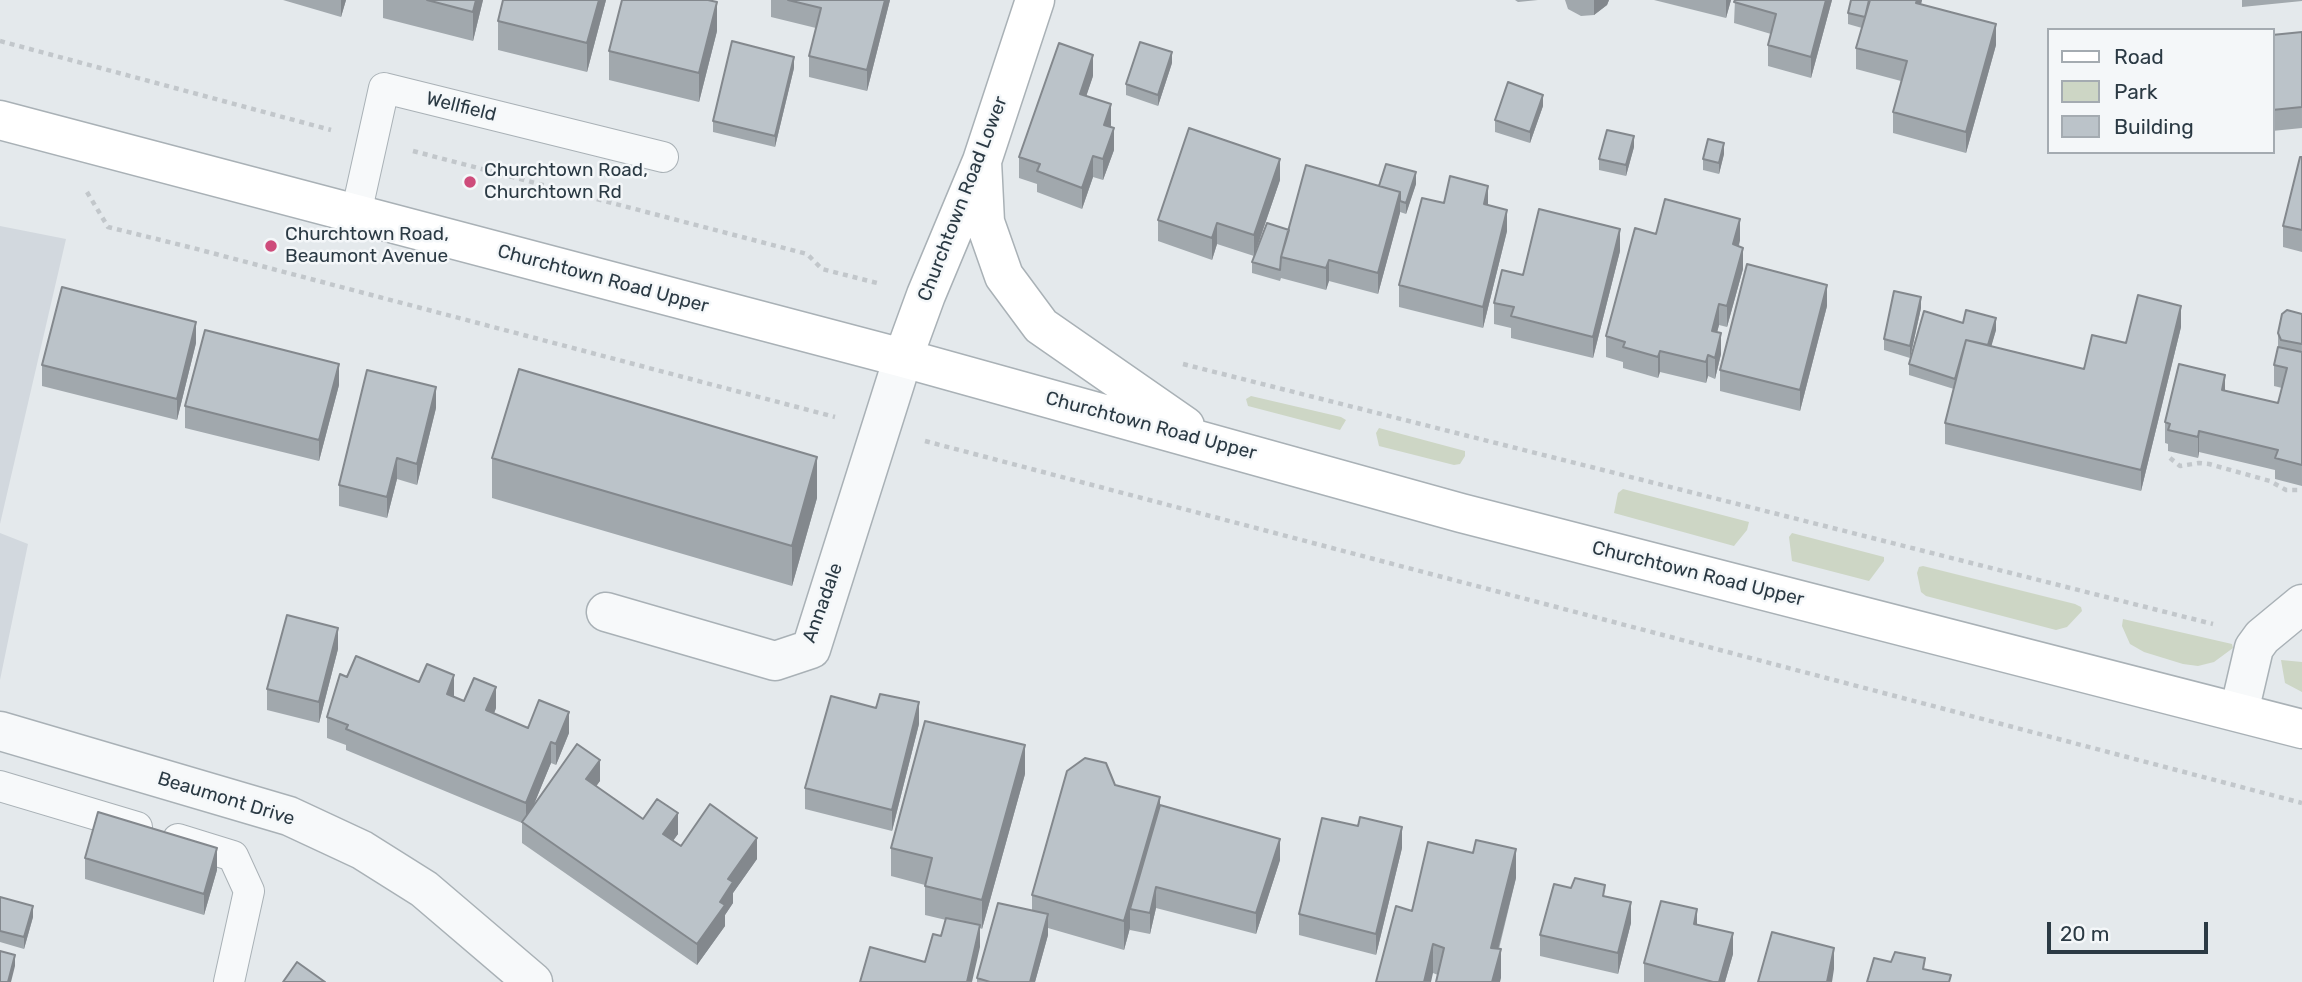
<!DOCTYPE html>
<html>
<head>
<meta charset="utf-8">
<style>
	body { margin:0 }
	#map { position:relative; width:2302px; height:982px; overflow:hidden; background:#e4e9ec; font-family:Rubik,sans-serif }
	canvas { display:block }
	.legend { position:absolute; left:2047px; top:28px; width:228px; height:126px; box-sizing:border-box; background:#f4f7f9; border:2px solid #a4abb1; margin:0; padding:9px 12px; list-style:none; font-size:21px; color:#2b3a44 }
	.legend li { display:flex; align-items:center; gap:14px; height:35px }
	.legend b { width:35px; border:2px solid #a4abb1 }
	.scale { position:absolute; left:2047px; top:922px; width:161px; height:32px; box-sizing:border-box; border:4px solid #2b3a44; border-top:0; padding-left:9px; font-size:21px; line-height:24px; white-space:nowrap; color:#2b3a44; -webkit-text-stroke:5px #f4f7f9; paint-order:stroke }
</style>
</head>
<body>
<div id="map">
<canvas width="2302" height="982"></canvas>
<ul class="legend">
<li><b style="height:9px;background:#fff"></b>Road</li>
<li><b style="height:19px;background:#cdd6c5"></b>Park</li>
<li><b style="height:19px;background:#bbc3c9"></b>Building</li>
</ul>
<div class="scale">20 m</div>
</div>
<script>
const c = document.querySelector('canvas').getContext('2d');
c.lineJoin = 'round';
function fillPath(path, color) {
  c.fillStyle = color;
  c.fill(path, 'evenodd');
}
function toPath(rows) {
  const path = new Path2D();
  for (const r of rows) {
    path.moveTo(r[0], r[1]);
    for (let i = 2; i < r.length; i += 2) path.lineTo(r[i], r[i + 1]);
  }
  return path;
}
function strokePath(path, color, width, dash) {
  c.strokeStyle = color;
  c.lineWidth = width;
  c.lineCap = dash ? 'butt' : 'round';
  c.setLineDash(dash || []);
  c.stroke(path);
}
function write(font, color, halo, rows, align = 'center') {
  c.font = font + ' Rubik,sans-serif';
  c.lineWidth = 5;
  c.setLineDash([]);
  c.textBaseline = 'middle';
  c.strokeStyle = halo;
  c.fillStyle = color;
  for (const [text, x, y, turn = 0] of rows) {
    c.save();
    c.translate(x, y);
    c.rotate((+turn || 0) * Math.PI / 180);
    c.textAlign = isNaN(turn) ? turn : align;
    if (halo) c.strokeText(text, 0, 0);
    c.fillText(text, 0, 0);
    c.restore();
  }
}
fillPath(toPath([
	[0,226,66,239,0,524],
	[0,533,28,544,0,680]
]), '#d2d8de');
fillPath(toPath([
	[1251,396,1341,417,1346,420,1340,430,1336,429,1248,406,1246,399],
	[1379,428,1465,451,1465,456,1460,464,1454,465,1379,446,1376,433],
	[1623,489,1749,522,1747,530,1734,546,1614,513,1618,493],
	[1792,533,1884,557,1884,561,1869,581,1792,561,1789,537],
	[1923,566,2075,604,2081,607,2082,611,2067,627,2056,630,1926,596,1921,592,1917,573,1919,567],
	[2123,619,2232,644,2233,648,2214,662,2198,666,2183,664,2144,652,2130,644,2122,626],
	[2281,660,2302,662,2302,692,2285,683]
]), '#cdd6c5');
const lane = toPath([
	[356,214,384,88,663,157],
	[0,786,137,827],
	[178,839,233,856,249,891,229,982]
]);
const street = toPath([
	[606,612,775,661,811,649,903,358],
	[2239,712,2254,648,2262,637,2302,604],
	[0,731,289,816,362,850,424,889,533,982]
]);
const secondary = toPath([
	[0,120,903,358,1461,513,2302,729],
	[982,161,985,222,1004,276,1041,326,1185,426],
	[903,358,926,295,982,161,1035,0]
]);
strokePath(lane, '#a9b1b6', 32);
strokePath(street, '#a9b1b6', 41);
strokePath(secondary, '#a9b1b6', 41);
strokePath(toPath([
	[0,41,331,130],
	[413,151,807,254,822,269,881,284],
	[87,192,108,227,193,248,835,417],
	[1183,364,2213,624],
	[925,441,2302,803],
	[2170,458,2180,466,2199,463,2209,464,2270,481,2286,490,2302,490]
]), '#c2c7cb', 4.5, [5, 5]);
strokePath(lane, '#f7f9fa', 30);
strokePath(street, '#f7f9fa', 38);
strokePath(secondary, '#fff', 38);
fillPath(toPath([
	[283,0,346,0,341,17],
	[383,0,483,0,473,41,383,18],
	[606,0,587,72,498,50,498,21],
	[771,0,890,0,867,91,809,77,809,56,816,28,771,17],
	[1515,0,1538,0,1518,2],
	[1565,0,1609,0,1607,5,1594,15,1581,16,1568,9],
	[1654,0,1731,0,1726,18],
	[1735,0,1832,0,1811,78,1768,66,1768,45,1771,34,1734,23],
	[1851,0,1922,0,1921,4,1996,45,1966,153,1893,133,1893,112,1901,81,1856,69,1856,48,1862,28,1848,24,1848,13],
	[2242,0,2302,0,2302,1,2242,7],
	[717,31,699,102,609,80,609,51],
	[2302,32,2302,128,2272,131,2272,35],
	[1172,63,1158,106,1126,95,1126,84],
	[794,68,775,147,713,132,713,121],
	[1093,76,1086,96,1111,125,1114,150,1103,180,1093,177,1082,209,1037,192,1037,184,1019,178,1019,157],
	[1543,106,1530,143,1495,132,1495,120],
	[1634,147,1626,176,1599,170,1599,159],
	[1724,154,1719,174,1703,170,1703,159],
	[2302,157,2302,252,2283,247,2283,226],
	[1280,180,1254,256,1217,244,1212,260,1158,241,1158,220],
	[1416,184,1406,214,1400,212,1378,294,1329,281,1326,290,1281,278,1280,281,1252,273,1252,262,1289,230,1379,186],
	[1444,203,1488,205,1507,231,1483,328,1399,307,1399,285],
	[1656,234,1740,240,1739,246,1743,269,1727,327,1719,325,1717,332,1721,354,1715,379,1708,376,1706,383,1660,372,1658,378,1623,368,1623,362,1606,357,1606,336],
	[1620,251,1593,358,1511,338,1511,328,1494,324,1494,303,1523,275],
	[1827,306,1800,411,1720,391,1720,370],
	[1921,308,1910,358,1884,350,1884,339],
	[2302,314,2302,486,2275,479,2275,470,2199,452,2198,458,2168,451,2168,444,2165,443,2165,422,2225,391,2278,403,2282,388,2274,386,2274,365,2278,347,2278,333],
	[1963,323,1996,330,1991,346,2084,369,2126,343,2181,327,2141,491,1945,444,1945,423,1954,389,1909,375,1909,364],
	[196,343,177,420,42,386,42,365],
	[339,385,319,461,185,428,185,406],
	[436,408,417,485,397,479,387,518,339,506,339,485],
	[492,458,817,498,792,586,492,498],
	[338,649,319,723,267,710,267,689],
	[347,677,419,682,454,696,454,697,464,701,496,708,494,714,528,728,569,733,556,765,551,763,533,806,600,781,596,786,643,819,678,834,673,840,681,846,757,859,733,893,733,903,725,915,725,926,697,965,522,843,522,823,346,750,346,745,327,738,327,717],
	[919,724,892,831,805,809,805,788],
	[1025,774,982,929,980,928,980,947,925,962,941,936,946,920,925,915,925,885,891,876,891,848],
	[1115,785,1280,860,1256,934,1156,908,1150,934,1130,930,1130,928,1124,950,1048,928,1048,935,1035,982,977,982,977,978,1032,911,1032,895],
	[1402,848,1376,955,1299,935,1299,914],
	[85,858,217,870,204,915,85,879],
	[1516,878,1499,949,1501,978,1438,975,1433,973,1412,911],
	[1605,896,1631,923,1618,974,1540,956,1540,935],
	[0,897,33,917,24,949,0,942],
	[1733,954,1725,982,1644,982,1644,963]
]), '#a1a8ad');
fillPath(toPath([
	[341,0,346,0,341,17],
	[476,0,483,0,473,41,473,12],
	[599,0,606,0,587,72,587,43],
	[885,0,890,0,867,91,867,70],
	[1594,0,1609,0,1607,5,1594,15],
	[1726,0,1731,0,1726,18],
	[1826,0,1832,0,1811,78,1811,57],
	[1917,0,1922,0,1916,24,1916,3],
	[717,2,717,31,699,102,699,73],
	[1996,24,1996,45,1966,153,1966,132],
	[1172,52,1172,63,1158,106,1158,95],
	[1093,55,1093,76,1080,115,1080,94],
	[794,57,794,68,775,147,775,136],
	[1543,95,1543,106,1530,143,1530,132],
	[1111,104,1111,125,1104,146,1104,125],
	[1114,128,1114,150,1103,180,1103,159],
	[1634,136,1634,147,1626,176,1626,165],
	[1724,143,1724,154,1719,174,1719,163],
	[1093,156,1093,177,1082,209,1082,188],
	[1280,159,1280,180,1254,256,1254,235],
	[1416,172,1416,184,1406,214,1406,203],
	[1488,186,1488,207,1484,204],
	[1400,192,1400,213,1378,294,1378,273],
	[1507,210,1507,231,1483,328,1483,307],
	[1740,219,1740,240,1733,265,1733,244],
	[1217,223,1217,244,1212,260,1212,238],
	[1620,229,1620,251,1593,358,1593,337],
	[1743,248,1743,269,1727,327,1727,306],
	[1329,260,1329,281,1326,290,1326,268],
	[1827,285,1827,306,1800,411,1800,390],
	[1921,297,1921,308,1910,358,1910,346],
	[1719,304,1719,325,1712,352,1712,331],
	[2181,306,2181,327,2141,491,2141,470],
	[1996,318,1996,330,1988,358,1988,347],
	[196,322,196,343,177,420,177,399],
	[1721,333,1721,354,1715,379,1715,358],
	[1660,351,1660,372,1658,378,1658,357],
	[1708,355,1708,376,1706,383,1706,362],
	[339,364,339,385,319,461,319,440],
	[2225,375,2225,396,2222,390],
	[436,387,436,408,417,485,417,464],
	[2199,431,2199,452,2198,458,2198,437],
	[817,457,817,498,792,586,792,546],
	[397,458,397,479,387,518,387,497],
	[338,628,338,649,319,723,319,702],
	[454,675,454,696,447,715,447,694],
	[496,687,496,708,486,732,486,710],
	[919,702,919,724,892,831,892,810],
	[569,712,569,733,556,765,556,744],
	[551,742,551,763,526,824,526,803],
	[1025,745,1025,774,982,929,982,900],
	[600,760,600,781,586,800,586,779],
	[1160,797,1160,826,1130,909,1130,928,1124,950,1124,921],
	[678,813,678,834,663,855,663,834],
	[1402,827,1402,848,1376,955,1376,934],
	[757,838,757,859,733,893,733,903,725,915,725,926,697,965,697,944,720,902,728,879],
	[1280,839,1280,860,1256,934,1256,913],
	[217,848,217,870,204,915,204,894],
	[1516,849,1516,878,1491,977,1491,948],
	[1156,887,1156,908,1150,934,1150,913],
	[1631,902,1631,923,1618,974,1618,953],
	[33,906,33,917,24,949,24,937],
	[1697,909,1697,930,1694,924],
	[1048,914,1048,935,1035,982,1030,982],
	[980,925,980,947,972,982,967,982],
	[1733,933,1733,954,1725,982,1719,982],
	[1433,944,1433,973,1431,982,1424,982],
	[1834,948,1834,969,1832,982,1827,982],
	[1501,949,1501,978,1500,982,1492,982],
	[15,955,15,966,11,982,8,982]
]), '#83888d');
const building = toPath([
	[427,0,476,0,473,12,427,0],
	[503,0,599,0,587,43,498,21,503,0],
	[622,0,708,0,717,2,699,73,609,51,622,0],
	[788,0,885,0,867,70,809,56,821,8,788,0],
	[1735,0,1826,0,1811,57,1768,45,1776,14,1734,2,1735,0],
	[1851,0,1869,0,1865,17,1848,13,1851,0],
	[1870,0,1917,0,1916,3,1996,24,1966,132,1893,112,1907,61,1856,48,1870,0],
	[2302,32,2302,107,2272,110,2272,35,2302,32],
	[732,41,794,57,775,136,713,121,732,41],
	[1140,42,1172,52,1158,95,1126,84,1140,42],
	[1059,43,1093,55,1080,94,1111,104,1104,125,1114,128,1103,159,1093,156,1082,188,1037,171,1040,164,1019,157,1059,43],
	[1508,82,1543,95,1530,132,1495,120,1508,82],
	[1189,128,1280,159,1254,235,1217,223,1212,238,1158,220,1189,128],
	[1607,130,1634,136,1626,165,1599,159,1607,130],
	[1708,139,1724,143,1719,163,1703,159,1708,139],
	[2300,157,2302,157,2302,230,2283,226,2300,157],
	[1386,164,1416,172,1406,203,1400,201,1400,192,1379,186,1386,164],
	[1306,165,1400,192,1378,273,1329,260,1326,268,1281,257,1306,165],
	[1450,176,1488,186,1484,204,1507,210,1483,307,1399,285,1422,198,1444,203,1450,176],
	[1665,199,1740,219,1733,244,1743,248,1727,306,1719,304,1712,331,1721,333,1715,358,1708,355,1706,362,1660,351,1658,357,1623,347,1625,342,1606,336,1635,228,1656,234,1665,199],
	[1539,209,1620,229,1593,337,1511,316,1514,307,1494,303,1502,270,1523,275,1539,209],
	[1267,223,1289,230,1281,257,1280,270,1252,262,1267,223],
	[1747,264,1827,285,1800,390,1720,370,1747,264],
	[62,287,196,322,177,399,42,365,62,287],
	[1894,291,1921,297,1910,346,1884,339,1894,291],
	[2138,295,2181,306,2141,470,1945,423,1966,340,2084,369,2092,335,2126,343,2138,295],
	[1966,310,1996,318,1988,345,1966,340,1955,379,1909,364,1924,311,1963,323,1966,310],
	[2287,310,2302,314,2302,344,2281,340,2278,333,2282,314,2287,310],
	[205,330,339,364,319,440,185,406,205,330],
	[2278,347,2302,352,2302,465,2275,458,2278,450,2199,431,2198,437,2168,430,2170,424,2165,422,2179,364,2225,375,2222,390,2278,403,2287,368,2274,365,2278,347],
	[519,369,817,457,792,546,492,458,519,369],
	[367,370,436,387,417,464,397,458,387,497,339,485,367,370],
	[287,615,338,628,319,702,267,689,287,615],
	[356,656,419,682,427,664,454,675,447,694,464,701,474,678,496,687,486,710,528,728,539,700,569,712,556,744,551,742,526,803,346,729,348,725,327,717,340,674,347,677,356,656],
	[880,694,919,702,892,810,805,788,831,696,876,708,880,694],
	[925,721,1025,745,982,900,925,886,932,858,891,848,925,721],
	[577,744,600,760,586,779,643,819,657,799,678,813,663,834,681,846,710,804,757,838,728,879,733,882,720,902,725,905,697,944,522,822,577,744],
	[1085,758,1106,763,1115,785,1160,797,1124,921,1032,895,1067,771,1085,758],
	[1160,805,1280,839,1256,913,1156,887,1150,913,1130,909,1160,805],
	[98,812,217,848,204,894,85,858,98,812],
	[1360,817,1402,827,1376,934,1299,914,1322,818,1358,826,1360,817],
	[1476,840,1516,849,1491,948,1501,949,1492,982,1436,982,1444,948,1433,944,1424,982,1376,982,1396,906,1412,911,1428,842,1473,853,1476,840],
	[1575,878,1605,885,1603,896,1631,902,1618,953,1540,935,1554,884,1571,888,1575,878],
	[0,897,33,906,24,937,0,931,0,897],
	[1661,901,1697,909,1694,924,1733,933,1719,982,1713,982,1644,963,1661,901],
	[998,903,1048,914,1030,982,990,982,977,978,998,903],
	[946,918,980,925,967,982,860,982,870,947,925,962,933,934,941,936,946,918],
	[1772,932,1834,948,1827,982,1758,982,1772,932],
	[0,951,15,955,8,982,0,982,0,951],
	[1895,952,1925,958,1923,969,1951,975,1949,982,1867,982,1874,958,1891,962,1895,952],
	[297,962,325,982,283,982,297,962]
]);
fillPath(building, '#bbc3c9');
strokePath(building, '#83888d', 2);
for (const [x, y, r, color] of [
	[470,182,7,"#ce4c7b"],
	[271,246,7,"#ce4c7b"]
]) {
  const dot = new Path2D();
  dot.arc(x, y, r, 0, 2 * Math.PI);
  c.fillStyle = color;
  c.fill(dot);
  strokePath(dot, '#f4f7f9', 2.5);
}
write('19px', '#2b3a44', '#f4f7f9', [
	["Wellfield",461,107,14],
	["Churchtown Road Lower",963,199,-69],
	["Churchtown Road Upper",603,279,15],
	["Churchtown Road Upper",1151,426,15],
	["Churchtown Road Upper",1698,574,14],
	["Annadale",823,603,-70],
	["Beaumont Drive",226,799,17]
]);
write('19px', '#2b3a44', '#f4f7f9', [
	["Churchtown Road,",484,171],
	["Churchtown Rd",484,193],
	["Churchtown Road,",285,235],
	["Beaumont Avenue",285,257]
], 'left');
</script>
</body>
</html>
